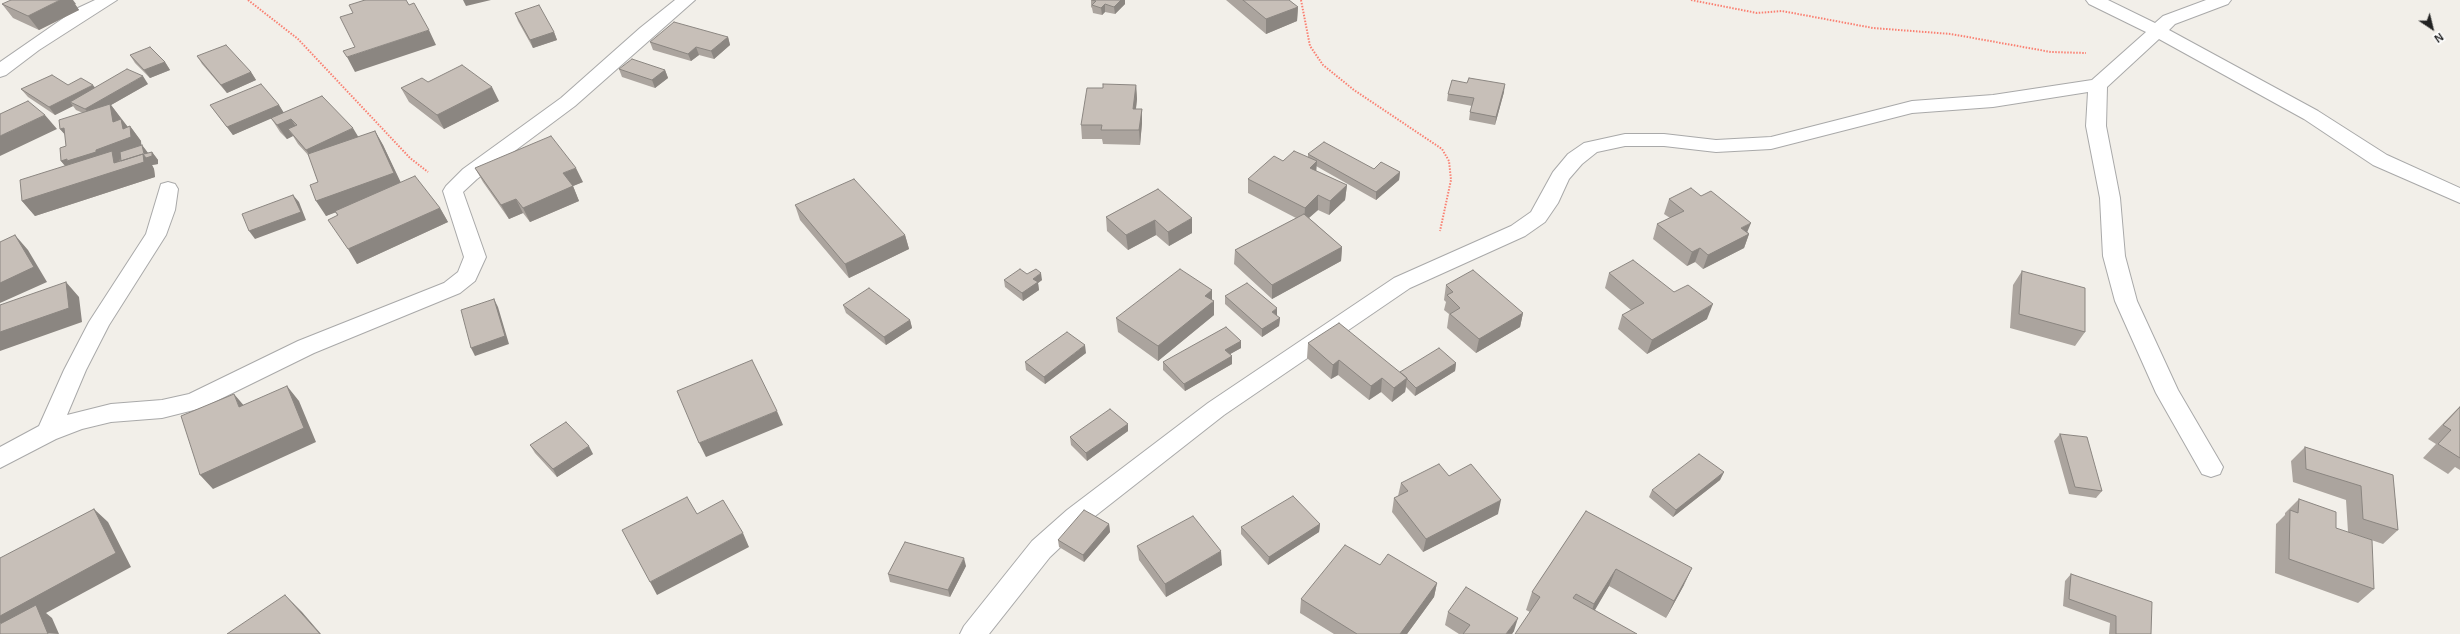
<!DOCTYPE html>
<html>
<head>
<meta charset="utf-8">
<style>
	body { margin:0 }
	#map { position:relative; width:2460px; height:634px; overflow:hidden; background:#f2efe9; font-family:Arial,sans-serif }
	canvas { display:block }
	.north { position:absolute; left:2412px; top:8px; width:40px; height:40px; -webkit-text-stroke:3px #fff; paint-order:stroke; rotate:145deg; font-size:11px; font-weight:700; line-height:16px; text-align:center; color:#222 }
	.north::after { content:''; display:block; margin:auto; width:14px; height:18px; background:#222; clip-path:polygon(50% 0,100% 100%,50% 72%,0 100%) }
</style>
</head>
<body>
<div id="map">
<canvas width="2460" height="634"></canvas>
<div class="north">N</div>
</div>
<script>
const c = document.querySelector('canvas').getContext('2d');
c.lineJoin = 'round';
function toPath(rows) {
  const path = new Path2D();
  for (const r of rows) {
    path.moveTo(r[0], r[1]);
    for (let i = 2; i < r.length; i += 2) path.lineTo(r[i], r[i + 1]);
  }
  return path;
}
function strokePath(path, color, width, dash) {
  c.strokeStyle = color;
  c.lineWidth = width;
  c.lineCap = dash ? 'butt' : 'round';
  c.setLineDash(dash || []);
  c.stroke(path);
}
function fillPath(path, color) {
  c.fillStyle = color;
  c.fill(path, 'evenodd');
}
const minor = toPath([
	[95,0,117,0,39,50,6,75,0,77,0,62,78,8,95,0],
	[675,0,695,0,575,106,477,179,463,192,486,257,475,281,460,293,314,353,202,408,162,418,111,422,82,429,56,439,0,468,0,447,39,426,64,370,89,322,146,234,161,184,168,182,175,184,178,189,175,210,166,235,109,325,86,370,67,415,111,404,162,400,189,394,298,341,444,283,458,272,464,257,443,191,446,186,463,169,561,98,640,28,675,0],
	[2086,0,2108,0,2155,23,2163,16,2206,0,2231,0,2228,4,2175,24,2169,30,2318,111,2387,155,2460,188,2460,203,2373,165,2304,119,2159,39,2107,87,2106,126,2120,198,2125,256,2137,301,2178,390,2223,467,2220,474,2211,477,2202,474,2156,393,2115,301,2103,256,2100,198,2086,126,2088,92,1993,107,1912,113,1771,149,1716,152,1664,146,1625,146,1597,152,1582,164,1569,179,1558,203,1545,222,1525,236,1410,288,1224,415,1085,524,1050,557,989,634,960,634,964,626,1032,541,1067,510,1208,403,1394,278,1511,226,1531,212,1553,172,1568,154,1584,143,1625,134,1664,134,1716,140,1771,137,1912,101,1993,95,2092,80,2146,32,2089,4,2086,0]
]);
strokePath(minor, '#a9a9a9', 2);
strokePath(toPath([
	[248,0,298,39,410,158,428,172],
	[1301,0,1310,46,1323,65,1354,90,1442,149,1449,161,1451,180,1440,231],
	[1691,0,1757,13,1782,11,1873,28,1951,34,2051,52,2086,53]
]), '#fa8072', 2, [1.5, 1.5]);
fillPath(minor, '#fff');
fillPath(toPath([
	[1091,0,1125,0,1125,4,1115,14,1105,12,1102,15,1093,13,1092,8,1091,7],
	[1226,0,1289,0,1298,7,1297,21,1266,34],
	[2,4,76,4,75,4,79,10,39,30,13,18],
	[515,13,554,32,557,40,533,48,518,21],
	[728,37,730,45,714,59,699,55,691,61,653,50,650,42],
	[130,55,165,62,170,70,150,78,135,63],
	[197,56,251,72,256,80,227,93,202,64],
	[619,69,665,70,668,78,655,88,622,77],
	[428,82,499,101,444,129,409,102,401,88],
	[148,84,111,105,127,127,130,126,141,141,141,145,142,145,148,153,152,152,158,160,158,164,152,165,154,169,155,177,35,216,22,201,65,166,61,161,66,146,65,134,60,129,83,113,76,110,73,106,55,115,28,97,21,89,68,85,95,88],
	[1136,85,1137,99,1136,109,1142,109,1142,123,1140,145,1103,144,1102,139,1082,139,1081,125,1103,88],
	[1504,92,1495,125,1469,120,1470,112,1472,106,1447,101,1448,94],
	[210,105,279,105,283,112,358,137,375,131,383,145,400,182,440,208,448,222,357,264,337,215,335,212,326,216,318,182,309,156,298,144,293,136,287,139,280,132,271,118,233,135],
	[1308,154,1374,169,1400,172,1399,180,1376,200,1316,166,1316,171,1347,185,1345,200,1329,215,1318,210,1309,218,1342,247,1341,261,1272,299,1234,264,1235,250,1296,218,1248,193,1248,179,1283,161,1308,157],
	[475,168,583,182,573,186,579,201,530,222,523,213,509,219,483,182],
	[1158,189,1192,233,1169,246,1156,235,1128,250,1107,231,1106,217],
	[1669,199,1748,232,1749,234,1744,248,1703,269,1695,262,1687,266,1653,239,1657,224,1670,218,1664,214],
	[795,205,905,235,909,249,849,278,800,220],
	[2022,271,2085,332,2075,346,2010,328,2013,285],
	[1609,273,1674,292,1707,319,1647,354,1618,329,1622,315,1631,310,1605,288],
	[1027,274,1042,280,1038,283,1039,290,1023,301,1005,287,1004,280],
	[1446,285,1523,313,1520,327,1476,353,1447,328,1449,314,1444,310,1446,302,1444,300],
	[1212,290,1212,300,1214,315,1158,361,1118,332,1116,318],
	[1225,296,1277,316,1280,318,1279,326,1262,337,1225,304],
	[843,305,910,320,912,328,886,345,846,313],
	[1241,341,1241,348,1230,354,1232,356,1232,364,1185,391,1163,370,1163,362],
	[1308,343,1400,372,1456,363,1455,371,1415,396,1406,387,1405,392,1392,402,1381,392,1369,400,1338,375,1331,379,1307,358],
	[1086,353,1045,384,1026,370,1025,362],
	[2460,406,2460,470,2455,467,2448,474,2423,458,2436,444,2428,439],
	[1128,424,1128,431,1087,461,1071,445,1070,437],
	[2060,434,2102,491,2096,498,2069,494,2054,441],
	[530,445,593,454,557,477,535,453],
	[2305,447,2393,475,2398,530,2383,544,2348,532,2346,500,2293,482,2291,461],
	[1724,472,1720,480,1673,517,1649,497,1652,490],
	[1449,476,1498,514,1423,552,1392,512,1394,498,1398,496,1401,483],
	[2299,499,2336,528,2374,589,2358,603,2275,573,2276,524,2285,515,2285,513],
	[1586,511,1684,585,1666,618,1609,586,1594,610,1530,612,1526,610,1532,592],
	[1109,524,1110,532,1084,562,1059,547,1058,540],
	[1320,524,1319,532,1268,565,1241,534,1241,527],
	[1137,546,1222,565,1166,597,1139,560],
	[1380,565,1437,583,1434,597,1407,634,1334,634,1300,613,1301,599],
	[966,566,950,597,890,582,888,574],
	[2071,574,2151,634,2109,634,2110,623,2063,606,2065,581],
	[1448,612,1514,631,1512,634,1459,634,1445,625]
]), '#aba49e');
fillPath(toPath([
	[60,0,73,0,76,4,75,4,79,10,39,30,28,16],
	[463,0,491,0,466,6],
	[1121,0,1125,0,1125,4,1115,14,1114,7],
	[1105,4,1105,12,1102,15,1101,8],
	[1298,7,1297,21,1266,34,1266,19],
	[429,30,436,45,355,72,347,57],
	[554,32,557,40,533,48,530,40],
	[728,37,730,45,714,59,711,51],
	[696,47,699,55,691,61,688,54],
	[165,62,170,70,150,78,144,70],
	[665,70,668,78,655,88,652,80],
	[251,72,256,80,227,93,221,85],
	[143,76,148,84,111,105,131,131,130,126,141,141,142,151,119,160,122,163,143,154,144,154,142,145,148,153,152,152,158,160,158,164,152,165,154,169,155,177,35,216,22,201,73,175,61,161,96,150,92,117,85,109],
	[1505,84,1504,92,1495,125,1496,117],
	[93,85,99,93,70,102,73,106,55,115,49,107],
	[1136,85,1137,99,1134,123,1133,109],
	[492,87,499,101,444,129,437,115],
	[279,105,284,113,233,135,227,127],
	[1142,109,1142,123,1140,145,1139,130],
	[45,115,57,129,0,156,0,136],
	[291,119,300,133,288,129,293,136,287,139,277,125],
	[64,128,72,143,60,129],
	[353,128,362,143,316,164,306,150],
	[375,131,383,145,403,187,326,216,316,201],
	[1317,161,1316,176,1310,168],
	[576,168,583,182,573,186,579,201,530,222,523,208,563,173],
	[1400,172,1399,180,1376,200,1376,192],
	[1347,185,1345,200,1329,215,1330,201],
	[293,195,299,202,306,220,255,239,249,231],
	[1318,195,1318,210,1304,222,1305,208],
	[516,199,523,213,509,219,501,205],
	[440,208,448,222,357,264,348,249],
	[1192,218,1192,233,1169,246,1168,232],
	[1155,220,1156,235,1128,250,1126,235],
	[1751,223,1746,235,1749,234,1744,248,1703,269,1708,255,1741,228],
	[15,235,28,250,47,282,0,303,0,283],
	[905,235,909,249,849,278,845,264],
	[1342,247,1341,261,1272,299,1272,285],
	[1700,248,1695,262,1687,266,1692,252],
	[1041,273,1042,280,1038,283,1039,290,1023,301,1022,293,1033,279],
	[66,282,79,297,82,322,0,351,0,332],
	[1212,290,1212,303,1214,301,1214,315,1158,361,1158,346,1205,296],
	[494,299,498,307,509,344,475,356,471,348],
	[1713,304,1707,319,1647,354,1652,340],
	[1277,308,1277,316,1272,312],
	[1523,313,1520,327,1476,353,1479,339],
	[1280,318,1279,326,1262,337,1262,329],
	[910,320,912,328,886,345,884,337],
	[1241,341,1241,348,1225,357,1225,350],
	[1085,345,1086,353,1045,384,1044,377],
	[1232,356,1232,364,1185,391,1184,384],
	[1339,360,1338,375,1331,379,1333,365],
	[1456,363,1455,371,1415,396,1416,388],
	[1382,378,1381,392,1369,400,1371,386],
	[1407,378,1405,392,1392,402,1394,388],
	[287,386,299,401,316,442,213,489,200,475],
	[234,394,246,408,239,407],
	[777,411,783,425,706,457,699,443],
	[1128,424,1128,431,1087,461,1086,453],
	[589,446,593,454,557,477,553,469],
	[1724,472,1720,480,1673,517,1676,510],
	[1501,500,1498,514,1423,552,1426,539],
	[94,509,108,522,131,567,46,613,52,618,59,634,11,632,0,623,0,616],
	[1109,524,1110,532,1084,562,1083,555],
	[1320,524,1319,532,1268,565,1269,557],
	[743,533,749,547,657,595,650,582],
	[1221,551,1222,565,1166,597,1165,584],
	[964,558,966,566,950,597,948,590],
	[1692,568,1684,585,1666,618,1674,601],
	[1616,569,1609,586,1588,622,1594,604],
	[1437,583,1434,597,1407,634,1400,634],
	[285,595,302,612,321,634,320,634],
	[1518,618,1514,631,1512,634,1506,634]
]), '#8b8681');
const building = toPath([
	[11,0,60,0,28,16,2,4,11,0],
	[365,0,406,0,409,5,414,3,429,30,347,57,343,51,355,47,340,17,353,13,349,5,365,0],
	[1092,0,1121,0,1114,7,1105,4,1101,8,1092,5,1096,1,1092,0],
	[1243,0,1289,0,1298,7,1266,19,1243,0],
	[539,5,554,32,530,40,515,13,539,5],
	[674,22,728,37,711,51,696,47,688,54,650,42,674,22],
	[226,45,251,72,221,85,197,56,226,45],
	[150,47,165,62,144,70,130,55,150,47],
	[632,59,665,70,652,80,619,69,632,59],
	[462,65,492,87,437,115,401,88,422,78,428,82,462,65],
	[127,69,143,76,85,109,70,102,127,69],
	[52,75,68,85,81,78,93,85,49,107,21,89,52,75],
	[1469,78,1505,84,1496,117,1470,112,1474,98,1448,94,1452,80,1467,83,1469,78],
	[261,84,279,105,227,127,210,105,261,84],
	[1103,84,1136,85,1133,109,1142,109,1139,130,1101,130,1102,125,1081,125,1087,88,1103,88,1103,84],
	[322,96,353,128,306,150,288,129,297,125,291,119,277,125,271,118,322,96],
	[28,101,45,115,0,136,0,114,28,101],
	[110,104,113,122,121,119,123,129,130,126,131,137,96,150,96,152,67,161,67,159,61,161,60,148,66,146,64,128,60,129,59,120,110,104],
	[375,131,394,173,316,201,310,185,318,182,308,154,375,131],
	[551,136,576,168,563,173,573,186,523,208,516,199,501,205,475,168,551,136],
	[1324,142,1374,169,1381,162,1400,172,1376,192,1308,154,1324,142],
	[142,145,144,154,152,152,152,156,146,158,143,154,121,161,120,152,142,145],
	[112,151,114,163,143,154,144,162,22,201,20,180,112,151],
	[1294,151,1317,161,1310,168,1347,185,1330,201,1318,195,1305,208,1248,179,1274,156,1283,161,1294,151],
	[415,176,440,208,348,249,328,220,338,215,335,211,415,176],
	[854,179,905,235,845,264,795,205,854,179],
	[1691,188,1701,196,1711,191,1751,223,1741,228,1749,234,1708,255,1700,248,1692,252,1657,224,1684,211,1669,199,1691,188],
	[1158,189,1192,218,1168,232,1155,220,1126,235,1106,217,1158,189],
	[293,195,301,212,249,231,242,214,293,195],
	[1304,214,1342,247,1272,285,1235,250,1304,214],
	[15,235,34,267,0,283,0,242,15,235],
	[1633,260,1674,292,1688,285,1713,304,1652,340,1622,315,1644,303,1609,273,1633,260],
	[1020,269,1027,274,1036,269,1041,273,1033,279,1038,282,1022,293,1004,280,1020,269],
	[1180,269,1212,290,1205,296,1214,301,1158,346,1116,318,1180,269],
	[1473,270,1523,313,1479,339,1450,314,1460,308,1447,295,1453,292,1446,285,1473,270],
	[2022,271,2085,288,2085,332,2019,314,2022,271],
	[66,282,69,308,0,332,0,305,66,282],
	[1247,283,1277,308,1272,312,1280,318,1262,329,1225,296,1247,283],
	[869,288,910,320,884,337,843,305,869,288],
	[494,299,505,336,471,348,461,310,494,299],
	[1339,323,1407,378,1394,388,1382,378,1371,386,1339,360,1333,365,1308,343,1339,323],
	[1226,327,1241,341,1225,350,1232,356,1184,384,1163,362,1226,327],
	[1067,332,1085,345,1044,377,1025,362,1067,332],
	[1439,348,1456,363,1416,388,1407,379,1407,378,1400,372,1439,348],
	[752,360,777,411,699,443,677,391,752,360],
	[287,386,304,428,200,475,181,416,234,394,239,407,287,386],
	[2460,407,2460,458,2438,444,2451,430,2443,425,2460,407],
	[1110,409,1128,424,1086,453,1070,437,1110,409],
	[566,422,589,446,553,469,530,445,566,422],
	[2060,434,2087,437,2102,491,2075,487,2060,434],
	[2305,447,2393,475,2398,530,2363,519,2361,486,2306,469,2305,447],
	[1699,454,1724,472,1676,510,1652,490,1699,454],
	[1439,464,1449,476,1471,464,1501,500,1426,539,1394,498,1408,491,1401,483,1439,464],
	[1293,496,1320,524,1269,557,1241,527,1293,496],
	[687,497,697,514,723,500,743,533,650,582,622,530,687,497],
	[2299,499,2336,512,2336,528,2372,540,2374,589,2289,559,2290,510,2298,513,2299,499],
	[94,509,116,553,0,616,0,558,94,509],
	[1084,510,1109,524,1083,555,1058,540,1084,510],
	[1586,511,1692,568,1674,601,1616,569,1594,604,1576,594,1573,598,1637,634,1515,634,1540,597,1532,592,1586,511],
	[1193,516,1221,551,1165,584,1137,546,1193,516],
	[905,542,964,558,948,590,888,574,905,542],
	[1345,545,1380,565,1388,554,1437,583,1400,634,1357,634,1301,599,1345,545],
	[2071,574,2152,602,2151,634,2116,634,2116,616,2069,599,2071,574],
	[1466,587,1518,618,1506,634,1463,634,1470,625,1448,612,1466,587],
	[285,595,320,634,227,634,285,595],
	[36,605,48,634,0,634,0,624,36,605]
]);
fillPath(building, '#c7bfb8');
strokePath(building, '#8b8681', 1);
</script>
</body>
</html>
